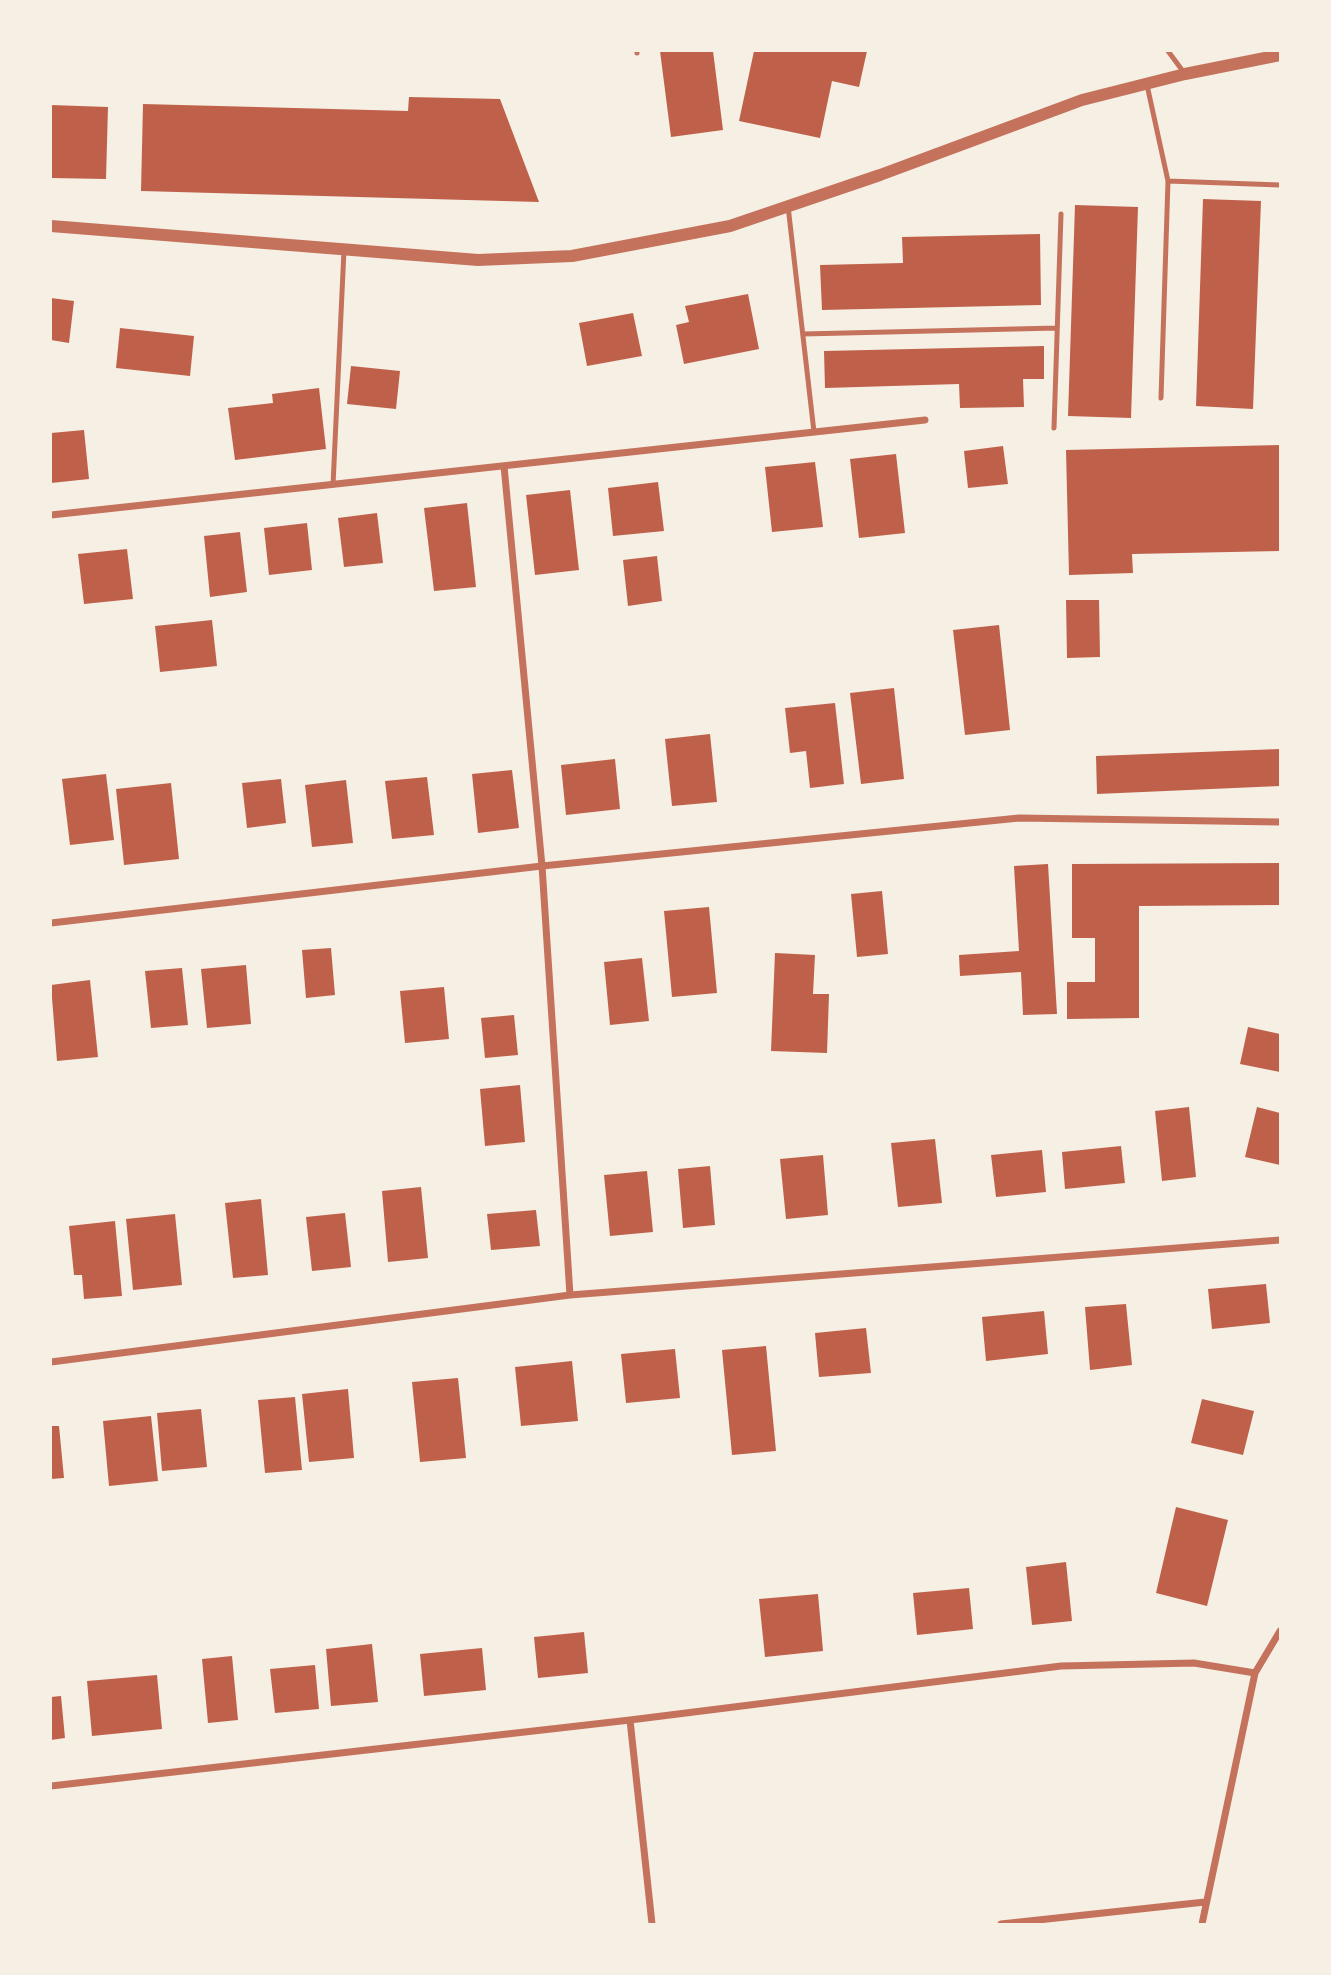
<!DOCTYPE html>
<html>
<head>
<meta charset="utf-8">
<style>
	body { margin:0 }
	#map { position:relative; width:1331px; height:1975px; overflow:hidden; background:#f6efe4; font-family:"Roboto Serif",serif }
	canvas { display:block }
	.frame { position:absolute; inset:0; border:52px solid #f6efe4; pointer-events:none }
</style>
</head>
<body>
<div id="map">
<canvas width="1331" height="1975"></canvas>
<div class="frame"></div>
</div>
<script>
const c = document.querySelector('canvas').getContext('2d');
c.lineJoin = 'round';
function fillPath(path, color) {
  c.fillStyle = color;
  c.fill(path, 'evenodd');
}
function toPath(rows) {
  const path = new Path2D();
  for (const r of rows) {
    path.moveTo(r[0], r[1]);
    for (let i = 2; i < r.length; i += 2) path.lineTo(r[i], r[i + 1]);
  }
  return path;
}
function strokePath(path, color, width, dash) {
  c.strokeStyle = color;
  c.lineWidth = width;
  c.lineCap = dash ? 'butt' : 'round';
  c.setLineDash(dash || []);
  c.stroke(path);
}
fillPath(toPath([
	[660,51,713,51,723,130,671,137],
	[754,51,867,51,859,87,832,81,820,138,739,121],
	[409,97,500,99,539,202,141,191,143,104,408,111],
	[51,105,108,107,106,179,51,178],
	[1203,199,1261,201,1253,409,1196,406],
	[1075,205,1138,207,1131,418,1068,416],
	[1040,234,1041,305,822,310,820,265,903,263,902,237],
	[748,294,759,349,684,364,676,325,689,322,685,306],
	[51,298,74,301,69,343,51,340],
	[633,313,642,356,587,366,579,323],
	[120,328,194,336,190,376,116,368],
	[1044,346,1044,379,1023,379,1024,407,960,408,959,384,825,388,824,351],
	[351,366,400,371,396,409,347,404],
	[319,388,326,449,235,460,228,408,273,403,272,394],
	[84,430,89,479,51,483,51,433],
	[1280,445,1280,551,1132,554,1133,573,1069,575,1066,450],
	[1003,446,1008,484,968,488,964,451],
	[896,454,905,533,859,538,850,459],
	[815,462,823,527,772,532,765,467],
	[658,482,664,531,613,536,608,488],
	[570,490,579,570,535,575,526,495],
	[467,503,476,587,434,591,424,508],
	[377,513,383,563,344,567,338,518],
	[307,523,312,570,269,575,264,528],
	[240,532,247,592,210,597,204,536],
	[127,549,133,599,84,604,78,554],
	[657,556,662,601,628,606,623,560],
	[1066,600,1099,600,1100,657,1067,658],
	[212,620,217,666,160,672,155,626],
	[999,625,1010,730,965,735,953,630],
	[894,688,904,779,861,784,850,693],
	[835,703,844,784,810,788,806,751,790,753,785,708],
	[710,734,717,802,672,806,665,739],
	[1280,749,1280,786,1097,794,1096,756],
	[615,759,620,809,566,815,561,765],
	[512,770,519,828,478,833,472,774],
	[106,774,114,840,70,845,62,779],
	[427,777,434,835,392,839,385,781],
	[281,779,286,823,247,828,242,783],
	[346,780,353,843,312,847,305,785],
	[171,783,179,859,124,865,116,789],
	[1280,863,1280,905,1139,906,1139,1018,1067,1019,1067,982,1095,982,1095,938,1072,938,1072,864],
	[1048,864,1057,1014,1023,1015,1021,972,960,976,959,955,1019,951,1014,866],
	[882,891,888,954,857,957,851,894],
	[709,907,717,993,672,997,664,911],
	[331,948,335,995,306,998,302,950],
	[775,953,815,955,813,994,829,994,827,1053,771,1051],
	[642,958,649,1021,610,1025,604,962],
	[246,965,251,1024,207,1028,201,969],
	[182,968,188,1025,151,1028,145,971],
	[90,980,98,1057,57,1061,51,985],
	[444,987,449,1039,405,1043,400,991],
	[514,1015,518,1055,485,1058,481,1018],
	[1248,1027,1280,1034,1280,1072,1240,1064],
	[520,1085,525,1142,485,1146,480,1089],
	[1189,1107,1196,1177,1162,1181,1155,1111],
	[1257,1107,1280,1113,1280,1165,1245,1157],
	[935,1139,942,1203,898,1207,891,1143],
	[1121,1146,1125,1183,1065,1189,1062,1152],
	[1042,1150,1046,1192,996,1197,991,1155],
	[823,1155,828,1215,786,1219,780,1159],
	[710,1166,715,1225,683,1228,678,1169],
	[647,1171,653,1232,610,1236,604,1175],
	[421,1187,428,1258,388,1262,382,1191],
	[261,1199,268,1275,233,1278,225,1203],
	[536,1210,540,1246,491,1250,487,1214],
	[345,1213,351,1267,312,1271,306,1217],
	[175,1214,182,1285,133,1290,126,1219],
	[115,1221,122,1296,84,1299,82,1275,74,1275,69,1226],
	[1266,1284,1270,1323,1212,1329,1208,1289],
	[1126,1304,1132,1365,1090,1370,1085,1307],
	[1044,1311,1048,1354,986,1361,982,1317],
	[866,1328,871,1373,819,1377,815,1333],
	[766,1346,776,1451,732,1455,722,1350],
	[675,1349,680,1398,626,1403,621,1354],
	[572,1361,578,1421,521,1426,515,1367],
	[458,1378,466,1458,420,1462,412,1382],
	[348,1389,354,1458,309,1462,302,1394],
	[295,1397,302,1470,265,1473,258,1400],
	[1202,1399,1254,1411,1243,1455,1191,1443],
	[201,1409,207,1467,162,1471,157,1413],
	[151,1416,158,1481,109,1486,103,1421],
	[51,1426,59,1426,64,1478,51,1479],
	[1176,1507,1228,1520,1207,1606,1156,1593],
	[1066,1562,1072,1621,1032,1625,1026,1567],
	[969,1588,973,1629,917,1635,913,1593],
	[818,1594,823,1651,765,1657,759,1599],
	[584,1632,588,1673,538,1678,534,1637],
	[372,1644,378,1702,331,1706,326,1649],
	[482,1648,486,1690,424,1696,420,1654],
	[232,1656,238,1720,208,1723,202,1659],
	[315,1665,319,1709,275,1713,270,1669],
	[157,1675,162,1729,92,1736,87,1681],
	[61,1696,65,1738,51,1740,51,1697]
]), '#bf614a');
strokePath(toPath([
	[637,51,637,53],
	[1168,51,1185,74],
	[1147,85,1168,181,1280,185],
	[788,206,814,432],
	[803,334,1057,328],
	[1161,398,1168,181],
	[1054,428,1061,214],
	[333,485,344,250]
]), '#c5725c', 5);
strokePath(toPath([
	[504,466,542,866,570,1295],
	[51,515,925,420],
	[51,923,542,866,1019,818,1280,822],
	[51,1362,570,1295,1280,1240],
	[630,1720,652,1924],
	[51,1786,630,1720,1061,1666,1194,1663,1255,1673],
	[1001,1924,1205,1902],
	[1202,1924,1255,1673,1280,1631]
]), '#c5725c', 7);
strokePath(toPath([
	[51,226,478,260,572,256,730,226,880,175,1082,100,1185,74,1280,55]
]), '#c5725c', 12);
</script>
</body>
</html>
